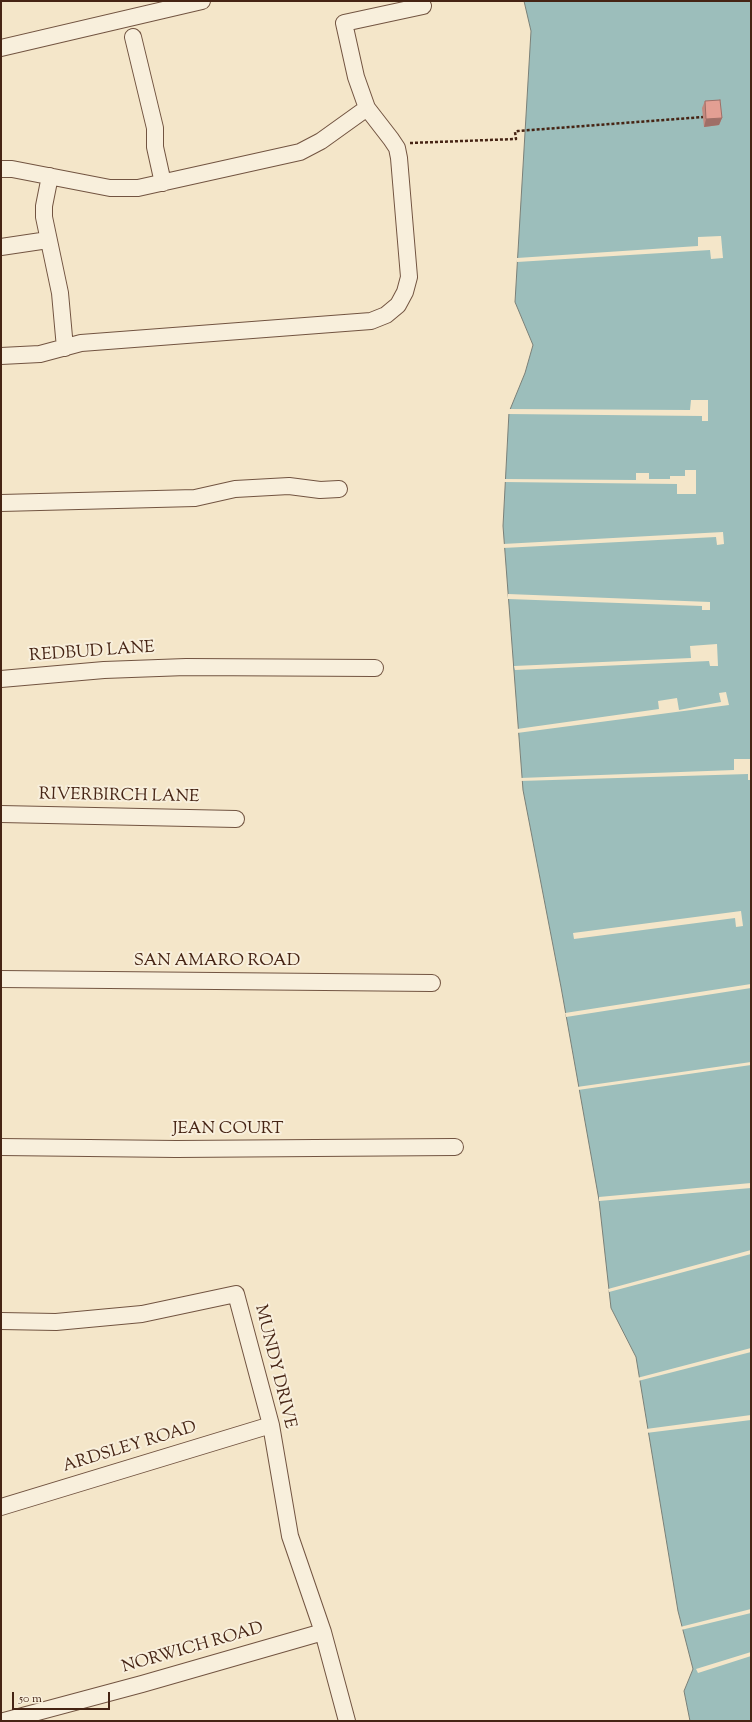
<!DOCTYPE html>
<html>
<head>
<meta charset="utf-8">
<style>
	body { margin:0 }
	#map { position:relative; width:752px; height:1722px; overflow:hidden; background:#f4e6c9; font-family:"Sorts Mill Goudy",serif }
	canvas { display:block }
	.frame { position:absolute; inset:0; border:2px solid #462414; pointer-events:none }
	.scale { position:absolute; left:12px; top:1692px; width:98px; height:18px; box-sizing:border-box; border:2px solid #462414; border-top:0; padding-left:5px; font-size:12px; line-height:14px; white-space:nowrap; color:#462414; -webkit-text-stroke:3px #f8efdc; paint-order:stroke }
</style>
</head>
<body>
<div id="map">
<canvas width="752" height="1722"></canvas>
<div class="frame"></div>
<div class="scale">50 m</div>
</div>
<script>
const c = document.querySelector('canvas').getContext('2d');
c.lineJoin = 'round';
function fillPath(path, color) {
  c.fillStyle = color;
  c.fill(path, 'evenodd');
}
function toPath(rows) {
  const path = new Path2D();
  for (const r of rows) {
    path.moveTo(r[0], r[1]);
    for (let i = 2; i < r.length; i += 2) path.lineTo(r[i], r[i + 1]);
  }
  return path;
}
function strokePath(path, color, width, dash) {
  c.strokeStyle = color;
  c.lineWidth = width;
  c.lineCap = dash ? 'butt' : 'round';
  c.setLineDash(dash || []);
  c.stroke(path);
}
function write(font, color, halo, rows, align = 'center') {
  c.font = font + ' "Sorts Mill Goudy",serif';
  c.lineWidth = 4;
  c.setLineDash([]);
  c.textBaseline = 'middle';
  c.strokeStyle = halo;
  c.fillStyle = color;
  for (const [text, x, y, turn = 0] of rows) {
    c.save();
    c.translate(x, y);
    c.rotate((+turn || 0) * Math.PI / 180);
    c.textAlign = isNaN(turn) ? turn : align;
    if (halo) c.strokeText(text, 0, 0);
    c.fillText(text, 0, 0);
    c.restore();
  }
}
const water = toPath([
	[524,1,751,1,751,1721,690,1721,684,1691,693,1669,678,1611,636,1357,611,1308,599,1200,561,987,523,790,503,526,509,412,525,373,533,345,515,302,531,31,524,1]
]);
fillPath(water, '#9cbebb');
strokePath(water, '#7a8078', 1);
fillPath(toPath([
	[721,236,723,258,711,259,710,250,517,262,517,258,698,246,698,237],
	[691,400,708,400,708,421,702,421,702,416,507,414,508,409,690,410],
	[685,470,696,470,696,494,677,494,677,484,504,482,504,479,636,480,636,473,649,473,649,479,670,479,670,476,685,476],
	[723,532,724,544,717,545,716,537,503,548,503,544],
	[508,594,710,602,710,610,702,610,702,606,508,599],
	[717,644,718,666,710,666,709,661,515,670,514,666,691,658,690,646],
	[726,692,729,705,517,733,517,729,659,709,658,701,677,698,679,710,721,702,719,693],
	[734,759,751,759,751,780,748,780,748,774,520,781,520,778,734,770],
	[741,911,743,926,736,927,735,918,574,939,573,933],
	[751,984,751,988,566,1017,565,1013],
	[751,1062,751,1065,578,1090,577,1087],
	[751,1183,751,1188,599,1201,599,1197],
	[751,1250,751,1254,609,1292,608,1289],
	[751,1348,751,1352,638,1381,637,1378],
	[751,1415,751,1420,646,1433,646,1429],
	[751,1609,751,1613,681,1630,680,1627],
	[751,1652,751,1656,698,1673,696,1669]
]), '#f4e6c9');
const minor = toPath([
	[133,37,155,128,155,147,163,183],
	[1,48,202,1],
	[1,169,12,169,110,188,138,188,300,152,321,141,367,108],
	[50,176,44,206,44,217,60,293,65,348],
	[1,247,48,240],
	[1,356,40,354,81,343,371,321,386,315,398,305,405,292,409,277,399,158,397,148,391,139,367,108,356,77,344,23,423,6],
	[1,503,195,498,235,489,289,486,320,490,339,489],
	[1,679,104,670,186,667,375,668],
	[1,814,236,819],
	[1,979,432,983],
	[1,1147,176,1149,455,1147],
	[1,1321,56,1322,142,1314,236,1294,271,1425,290,1536,323,1632,347,1721],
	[1,1507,271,1425],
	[4,1721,142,1684,323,1632]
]);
strokePath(minor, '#725441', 18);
strokePath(toPath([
	[410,143,516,139,515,132,518,131,703,117]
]), '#462414', 2.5, [3, 2]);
strokePath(minor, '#f8efdc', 16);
fillPath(toPath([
	[705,101,722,118,719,125,704,127,702,108]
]), '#c3897e');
fillPath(toPath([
	[722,118,719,125,704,127,706,119]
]), '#9f6f67');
const building = toPath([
	[720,100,722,118,706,119,705,101,720,100]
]);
fillPath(building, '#e39f93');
strokePath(building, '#9f6f67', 1);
write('17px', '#462414', '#f8efdc', [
	["REDBUD LANE",92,653,-4],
	["RIVERBIRCH LANE",119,797,1],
	["SAN AMARO ROAD",217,962],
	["JEAN COURT",228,1130],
	["MUNDY DRIVE",274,1367,76],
	["ARDSLEY ROAD",130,1448,-17],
	["NORWICH ROAD",193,1649,-16]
]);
</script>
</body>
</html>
